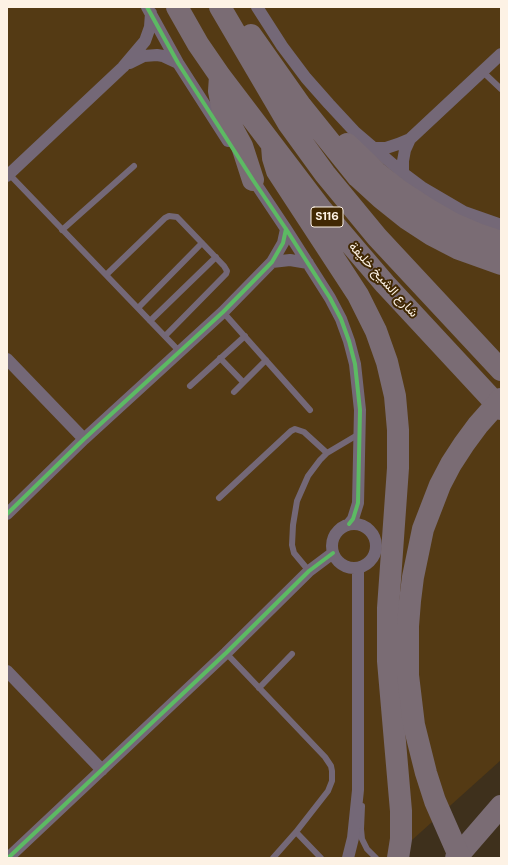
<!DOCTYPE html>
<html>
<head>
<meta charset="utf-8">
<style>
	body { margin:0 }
	#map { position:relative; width:508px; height:865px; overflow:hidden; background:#3e301c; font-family:"DM Sans",sans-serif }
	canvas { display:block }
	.frame { position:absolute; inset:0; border:8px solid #fdf2e5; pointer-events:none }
</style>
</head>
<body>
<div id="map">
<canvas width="508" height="865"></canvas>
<div class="frame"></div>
</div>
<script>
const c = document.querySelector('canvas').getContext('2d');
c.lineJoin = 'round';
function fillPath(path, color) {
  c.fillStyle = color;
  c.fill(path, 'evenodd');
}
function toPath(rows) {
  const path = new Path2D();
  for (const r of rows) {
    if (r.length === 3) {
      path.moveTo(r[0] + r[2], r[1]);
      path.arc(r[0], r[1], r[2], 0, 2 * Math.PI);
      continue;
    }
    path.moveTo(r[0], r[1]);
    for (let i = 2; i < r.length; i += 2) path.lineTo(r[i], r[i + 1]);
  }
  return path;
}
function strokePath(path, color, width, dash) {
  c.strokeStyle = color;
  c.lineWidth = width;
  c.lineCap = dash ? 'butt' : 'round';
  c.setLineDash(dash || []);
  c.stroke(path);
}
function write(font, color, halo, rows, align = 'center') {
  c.font = font + ' "DM Sans",Vazirmatn,sans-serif';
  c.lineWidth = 4;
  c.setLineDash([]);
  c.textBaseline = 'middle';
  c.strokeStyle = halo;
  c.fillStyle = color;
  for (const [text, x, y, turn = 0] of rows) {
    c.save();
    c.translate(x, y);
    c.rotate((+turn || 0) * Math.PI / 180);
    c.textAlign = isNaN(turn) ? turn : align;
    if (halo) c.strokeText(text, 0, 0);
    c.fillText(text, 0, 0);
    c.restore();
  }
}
fillPath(toPath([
	[7,7,501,7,501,760,392,858,7,858]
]), '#543a14');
strokePath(toPath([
	[482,71,501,89],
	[9,174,180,352],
	[62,230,134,166],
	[106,275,165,218,169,216,177,217,202,243,224,266,227,271,226,274,165,336],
	[138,308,202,243],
	[223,312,310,410],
	[150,321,216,257],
	[220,358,243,382],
	[190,386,245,336],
	[234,392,266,360],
	[219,498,291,431,295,429,304,432,327,453],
	[309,571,294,553,292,545,293,525,297,501,308,476,320,460,327,453,359,434],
	[226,653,325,757,331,766,332,771,332,781,328,791,296,832,273,858],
	[259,688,292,654],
	[362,806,361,829,362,839,367,849,376,858],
	[296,832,321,858]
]), '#746877', 6);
strokePath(toPath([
	[147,7,178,63,228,141],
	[257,7,282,46,306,78,329,104,355,132,403,173,423,188,464,212,501,225],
	[130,63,144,56,157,55,163,56,178,63],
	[374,148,386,148,398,144,410,139,501,54],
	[403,173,403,161,405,150,410,139],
	[250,175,286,229,330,298,341,319,349,341,355,364,360,410,358,503,353,519,349,524],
	[7,176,123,67,145,41,150,27,151,13],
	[272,262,290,260,308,263],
	[7,359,84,439],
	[7,514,84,439,223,312,272,262,283,243,286,229],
	[354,546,22],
	[7,671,102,770],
	[8,858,226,653,309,571,333,553],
	[348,858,353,838,358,790,358,568]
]), '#746877', 12);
strokePath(toPath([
	[177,7,198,44,220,76,321,209,385,284,501,409],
	[220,7,288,123,325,174,377,237,501,370],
	[251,35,301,106,358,177,381,198,406,218,432,235,459,249,501,264],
	[220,76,219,91,223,111,242,146,253,180],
	[347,144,376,172,400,191,426,208,452,223,480,235,501,242],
	[272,146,273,158,277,171,358,295,376,331,387,362,395,396,398,430,398,468,388,608,388,661,401,811,401,839,398,858],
	[456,858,501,806]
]), '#7a6c74', 22);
strokePath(toPath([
	[460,858,435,801,426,773,414,725,408,675,408,626,410,601,413,577,423,529,440,485,451,464,464,444,478,425,501,399]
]), '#7a6c74', 22);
strokePath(toPath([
	[147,7,178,63,253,180,286,229,330,298,341,319,349,341,355,364,360,410,358,503,353,519,349,524],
	[7,514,84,439,223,312,272,262,283,243,286,229],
	[8,858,226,653,309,571,333,553]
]), '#5cba63', 4);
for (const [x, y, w] of [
	[327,217,32]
]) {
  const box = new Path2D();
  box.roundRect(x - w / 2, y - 10, w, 20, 3);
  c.fillStyle = '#412803';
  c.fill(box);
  strokePath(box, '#fdf2e5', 1);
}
write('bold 12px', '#fdf2e5', null, [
	["S116",327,217]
]);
write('13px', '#fdf2e5', '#412803', [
	["شارع الشيخ خليفة",383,280,48]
]);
</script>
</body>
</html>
